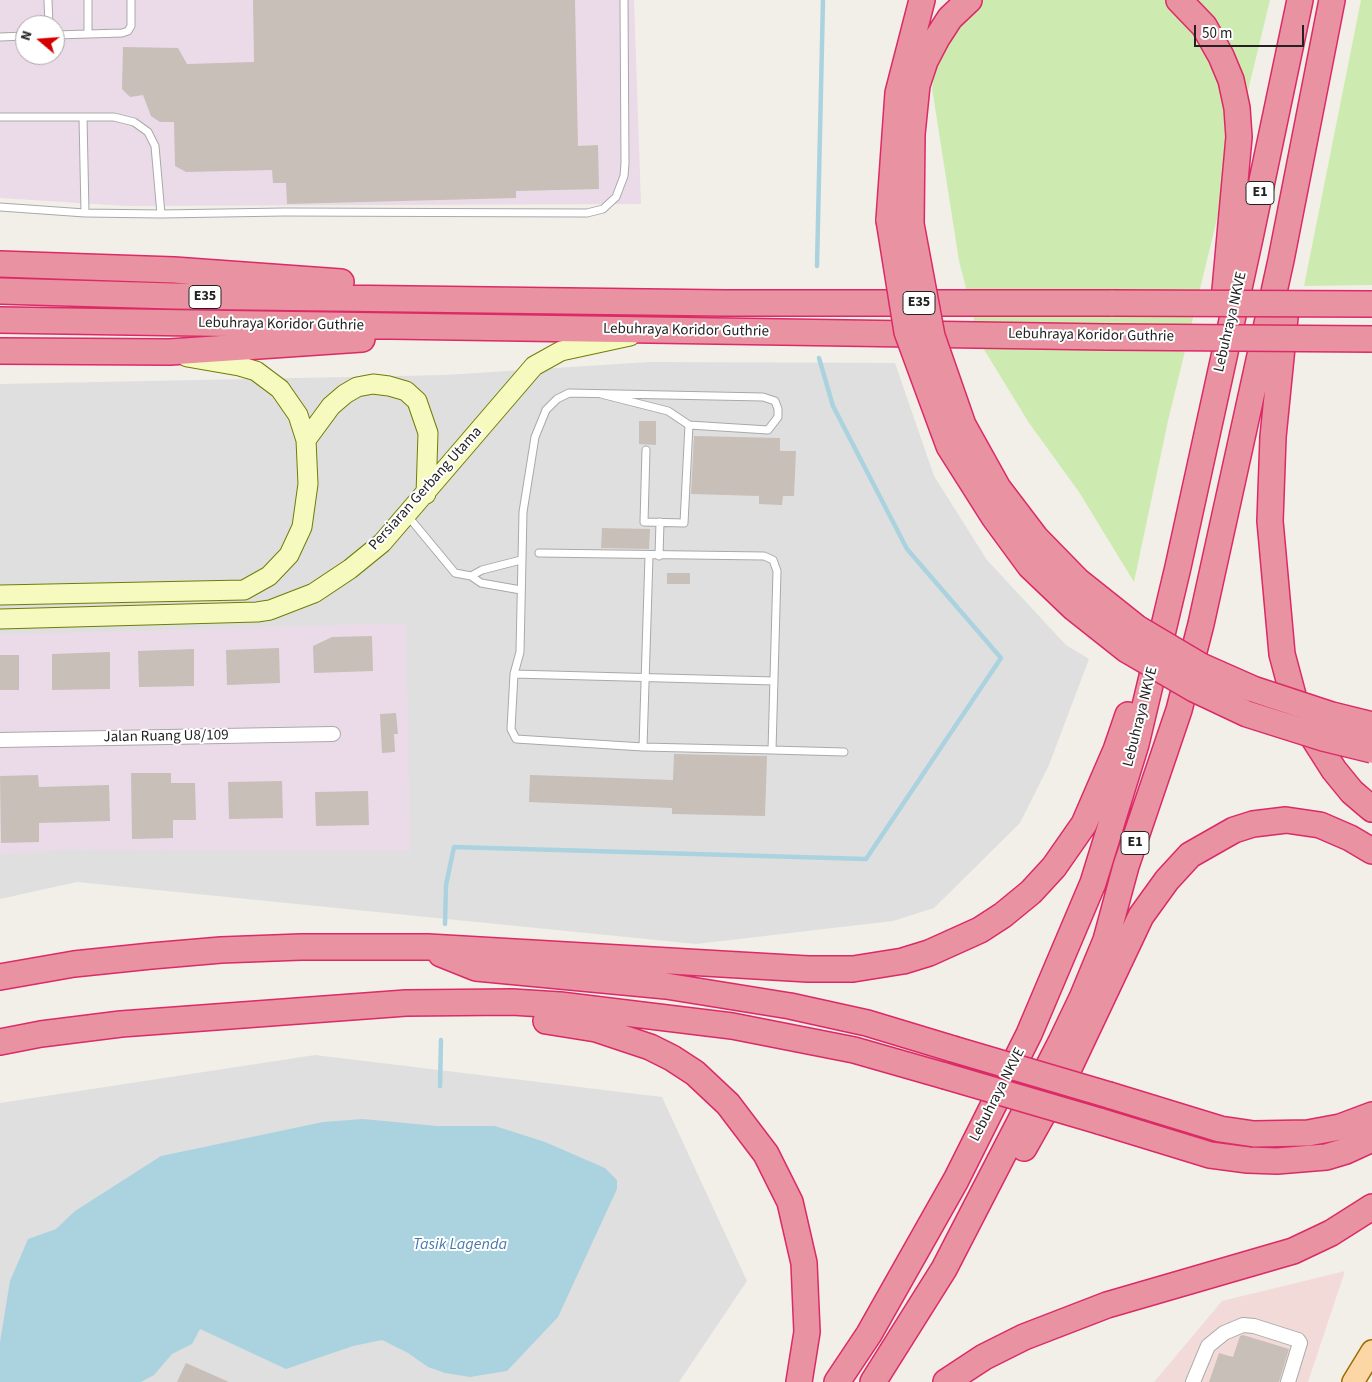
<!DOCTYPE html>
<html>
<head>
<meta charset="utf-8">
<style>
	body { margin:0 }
	#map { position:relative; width:1372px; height:1382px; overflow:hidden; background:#f2efe9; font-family:"Source Sans 3",sans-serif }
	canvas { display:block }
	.north { position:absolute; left:15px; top:15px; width:50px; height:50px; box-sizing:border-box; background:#fff; border:1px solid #a7a7a7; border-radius:50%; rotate:288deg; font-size:14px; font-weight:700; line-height:20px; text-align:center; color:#222 }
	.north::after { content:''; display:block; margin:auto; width:18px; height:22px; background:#d40000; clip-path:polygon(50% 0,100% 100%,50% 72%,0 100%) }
	.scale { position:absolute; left:1194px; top:25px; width:110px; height:22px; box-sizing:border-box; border:2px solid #222; border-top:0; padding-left:6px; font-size:15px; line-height:18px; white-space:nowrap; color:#222; -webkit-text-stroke:4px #fff; paint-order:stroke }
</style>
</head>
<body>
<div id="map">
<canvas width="1372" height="1382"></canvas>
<div class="north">N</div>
<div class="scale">50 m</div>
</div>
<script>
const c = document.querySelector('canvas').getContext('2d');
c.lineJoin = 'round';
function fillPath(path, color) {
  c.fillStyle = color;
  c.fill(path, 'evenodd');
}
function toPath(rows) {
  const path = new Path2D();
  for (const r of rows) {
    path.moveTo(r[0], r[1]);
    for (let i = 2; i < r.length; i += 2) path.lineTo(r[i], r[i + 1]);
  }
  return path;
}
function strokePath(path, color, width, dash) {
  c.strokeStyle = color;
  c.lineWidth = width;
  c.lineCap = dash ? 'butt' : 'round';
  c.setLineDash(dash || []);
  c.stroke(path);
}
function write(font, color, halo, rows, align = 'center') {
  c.font = font + ' "Source Sans 3",sans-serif';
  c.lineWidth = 4;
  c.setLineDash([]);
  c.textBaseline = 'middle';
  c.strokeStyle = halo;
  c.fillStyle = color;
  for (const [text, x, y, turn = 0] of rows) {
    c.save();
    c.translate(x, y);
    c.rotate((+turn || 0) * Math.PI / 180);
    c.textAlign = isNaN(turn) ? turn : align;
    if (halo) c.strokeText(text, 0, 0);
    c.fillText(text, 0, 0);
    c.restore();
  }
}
fillPath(toPath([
	[649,362,895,363,934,476,987,560,1066,645,1089,659,1049,765,1020,823,934,908,893,921,696,944,77,882,0,899,0,384,445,375],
	[315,1055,662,1097,747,1281,679,1382,0,1382,0,1103]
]), '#e0dfdf');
fillPath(toPath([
	[1345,1271,1308,1382,1154,1382,1222,1301]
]), '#f2dad9');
fillPath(toPath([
	[0,0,634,0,641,204,126,206,0,198],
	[25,25,55,25,55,55,25,55],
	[406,623,410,851,61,850,0,854,0,635]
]), '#ebdbe8');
fillPath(toPath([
	[951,0,1270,0,1168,421,1134,582,1079,492,1029,423,980,343,959,261,932,88],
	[1361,0,1372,0,1372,285,1304,286]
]), '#cdebb0');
fillPath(toPath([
	[363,1119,437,1126,495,1126,545,1142,605,1168,617,1180,617,1189,558,1317,507,1371,470,1377,445,1373,428,1367,408,1353,382,1340,353,1346,286,1369,200,1329,192,1344,172,1354,154,1375,141,1382,0,1382,0,1342,10,1281,28,1239,56,1229,75,1211,161,1156,323,1122]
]), '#aad3df');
strokePath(toPath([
	[817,266,823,0],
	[445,924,446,885,454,847,866,859,1001,658,907,549,833,406,819,358],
	[440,1086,441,1040]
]), '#aad3df', 4.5);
fillPath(toPath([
	[253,0,575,0,578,146,598,145,599,189,516,191,516,198,287,204,286,183,273,183,272,170,186,172,175,166,174,122,160,122,151,116,143,95,130,97,122,89,123,47,178,48,187,64,254,62],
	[639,421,656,421,656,445,639,444],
	[694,436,780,438,780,451,796,451,794,496,783,496,782,505,759,504,759,496,691,494],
	[602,528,650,529,649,549,601,548],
	[667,573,690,573,690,584,667,584],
	[372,636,373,671,314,673,313,646,332,637],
	[279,648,280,683,227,685,226,650],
	[194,649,194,686,139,687,138,651],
	[110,652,110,689,52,690,52,654],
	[0,655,19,655,19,690,0,690],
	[396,713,398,734,394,734,395,752,382,753,380,714],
	[674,754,767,756,765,816,672,814,672,808,529,802,530,775,673,780],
	[131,773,171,773,171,783,195,783,196,820,173,820,173,838,132,839],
	[38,775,39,787,109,785,110,821,39,823,39,842,1,843,0,776],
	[282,781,283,818,229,819,228,782],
	[368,791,369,825,316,826,315,792],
	[1243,1335,1289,1349,1279,1382,1209,1382,1219,1353,1233,1357,1240,1336],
	[186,1363,229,1382,177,1382]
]), '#c7bfb8');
const lane = toPath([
	[48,0,49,25],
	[88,0,88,34],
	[55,35,122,33,128,31,131,26,131,0],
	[0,37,25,36],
	[0,117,114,117,134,122,148,132,155,146,161,214],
	[83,117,85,213],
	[0,207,85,213,161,214,284,212,587,213,603,209,616,197,624,176,625,163,624,0],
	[646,450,644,522,684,523,689,425],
	[407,515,455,573,471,576,481,583,521,590],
	[539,553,764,556,773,560,777,571,772,750,643,747,516,739,511,729,514,674,520,652,523,512,535,437,546,410,557,399,569,393,763,397,775,401,778,409,778,417,768,430,689,425,668,411,601,394],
	[659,556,660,522],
	[471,576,482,570,521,560],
	[514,674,774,681],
	[643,747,649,556],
	[772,750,844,752]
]);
const street = toPath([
	[0,740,333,734],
	[1193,1382,1208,1346,1224,1333,1243,1325,1254,1326,1298,1340,1300,1343,1288,1382]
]);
const secondary = toPath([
	[306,440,331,406,345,394,357,387,373,384,389,386,406,391,417,401,428,433,426,494],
	[0,595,244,590,269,576,289,555,302,527,308,484,306,440,298,415,280,389,256,371,239,366,187,357],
	[0,619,257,612,270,610,314,593,350,569,382,543,534,366,561,351,630,336]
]);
const primary = toPath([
	[1353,1382,1372,1351]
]);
const highway = toPath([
	[1179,0,1204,26,1221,56,1231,80,1237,108,1239,137,1225,290],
	[889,220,898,93,922,0],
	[911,224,912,134,917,85,925,61,937,38,950,18,969,0],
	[0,264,174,270,341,282],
	[0,291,173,296,725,303,1113,303],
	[1285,317,1273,437,1270,521,1282,654,1294,699,1306,726,1334,770,1352,792,1372,809],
	[0,320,1107,337],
	[0,351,170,352,362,339],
	[441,954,476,968,666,986,790,1006,867,1023,953,1049],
	[0,977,74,964,151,956,221,950,301,947,428,947,808,969,853,969,903,961,929,953,980,930,1003,915,1031,892,1054,867,1084,824,1116,750,1128,715],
	[546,1021,596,1029,650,1047,672,1058,695,1073,728,1104,766,1154,790,1202,804,1263,807,1332,799,1382],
	[0,1042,41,1034,121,1024,406,1003,512,1002,560,1005,732,1026,854,1050,945,1076],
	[1109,1095,1220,1129,1254,1134,1308,1133,1340,1127,1372,1115],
	[1099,1121,1210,1155,1248,1160,1277,1161,1326,1157,1346,1151,1372,1139],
	[1024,1148,1070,1066,1141,916,1167,880,1190,855,1234,830,1253,824,1286,820,1320,825,1350,838,1372,851],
	[837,1382,869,1334,956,1180,1029,1034,1093,883,1136,744,1178,567,1250,238,1300,0],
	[873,1382,944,1269,1061,1042,1082,998,1106,940,1126,866,1179,710,1201,624,1281,260,1332,0],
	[946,1382,984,1357,1024,1337,1107,1305,1293,1251,1331,1233,1372,1207]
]);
strokePath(lane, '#a9a9a9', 9);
strokePath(street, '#a9a9a9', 16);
strokePath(secondary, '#707d05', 21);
strokePath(primary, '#a06b00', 24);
strokePath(highway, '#dc2a67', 28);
strokePath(lane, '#fff', 7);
strokePath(street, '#fff', 14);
strokePath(secondary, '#f7fabf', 19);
strokePath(primary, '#fcd6a4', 21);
strokePath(highway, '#e892a2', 25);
const highwayBridge = toPath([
	[889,220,907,332,949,446,994,517,1030,566,1074,608,1127,650,1194,689,1247,714,1323,738,1372,750],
	[911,224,932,336,963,425,998,488,1036,538,1078,581,1137,628,1201,666,1253,689,1332,715,1372,725],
	[1113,303,1372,304],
	[1107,337,1372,339],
	[953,1049,1109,1095],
	[945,1076,1099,1121]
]);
strokePath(highwayBridge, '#dc2a67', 28, []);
strokePath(highwayBridge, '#e892a2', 25);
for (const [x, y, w] of [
	[1260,193,28],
	[205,297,32],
	[919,303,32],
	[1135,843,28]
]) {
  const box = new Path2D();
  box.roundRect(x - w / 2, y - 11.5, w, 23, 4);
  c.fillStyle = '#fff';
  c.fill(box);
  strokePath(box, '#222', 1);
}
write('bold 14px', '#222', null, [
	["E1",1260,193],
	["E35",205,297],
	["E35",919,303],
	["E1",1135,843]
]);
write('15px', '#222', '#fff', [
	["Lebuhraya NKVE",1231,322,-77],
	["Lebuhraya Koridor Guthrie",281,325,1],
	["Lebuhraya Koridor Guthrie",686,331,1],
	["Lebuhraya Koridor Guthrie",1091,336,1],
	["Persiaran Gerbang Utama",426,489,-48],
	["Lebuhraya NKVE",1141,717,-76],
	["Jalan Ruang U8/109",166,737,-1],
	["Lebuhraya NKVE",998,1095,-63]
]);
write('italic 16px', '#4a7aab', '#fff', [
	["Tasik Lagenda",460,1245]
]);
</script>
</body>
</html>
